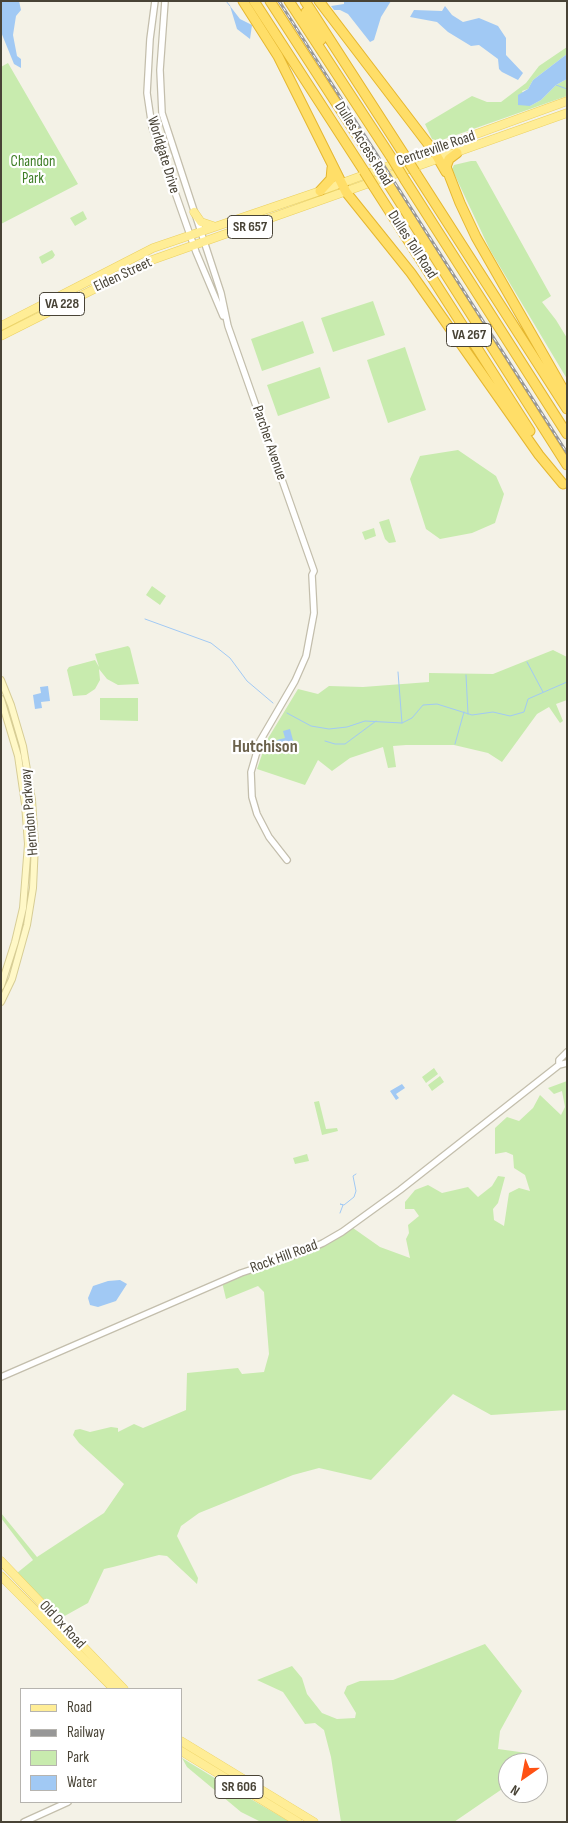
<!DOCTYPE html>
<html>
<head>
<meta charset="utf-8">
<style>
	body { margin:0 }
	#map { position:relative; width:568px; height:1823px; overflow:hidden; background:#f4f2e7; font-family:"Sofia Sans Condensed",sans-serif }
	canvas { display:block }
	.frame { position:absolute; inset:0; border:2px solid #484336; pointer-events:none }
	.legend { position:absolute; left:20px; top:1688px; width:162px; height:115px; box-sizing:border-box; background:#fff; border:1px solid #b6b4af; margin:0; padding:6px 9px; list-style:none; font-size:15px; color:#484336 }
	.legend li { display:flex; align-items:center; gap:10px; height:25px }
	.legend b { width:25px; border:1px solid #b6b4af }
	.north { position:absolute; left:498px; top:1753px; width:50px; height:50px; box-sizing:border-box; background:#fff; border:1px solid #b6b4af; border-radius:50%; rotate:213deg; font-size:14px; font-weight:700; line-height:20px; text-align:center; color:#484336 }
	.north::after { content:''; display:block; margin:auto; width:18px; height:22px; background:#ff5214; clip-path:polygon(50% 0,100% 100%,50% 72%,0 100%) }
</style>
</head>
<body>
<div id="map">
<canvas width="568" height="1823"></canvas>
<div class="frame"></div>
<ul class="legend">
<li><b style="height:6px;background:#ffed96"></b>Road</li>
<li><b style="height:6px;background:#979797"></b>Railway</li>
<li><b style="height:14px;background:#c8ebae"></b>Park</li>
<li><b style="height:14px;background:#a1c9f4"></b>Water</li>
</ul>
<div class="north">N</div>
</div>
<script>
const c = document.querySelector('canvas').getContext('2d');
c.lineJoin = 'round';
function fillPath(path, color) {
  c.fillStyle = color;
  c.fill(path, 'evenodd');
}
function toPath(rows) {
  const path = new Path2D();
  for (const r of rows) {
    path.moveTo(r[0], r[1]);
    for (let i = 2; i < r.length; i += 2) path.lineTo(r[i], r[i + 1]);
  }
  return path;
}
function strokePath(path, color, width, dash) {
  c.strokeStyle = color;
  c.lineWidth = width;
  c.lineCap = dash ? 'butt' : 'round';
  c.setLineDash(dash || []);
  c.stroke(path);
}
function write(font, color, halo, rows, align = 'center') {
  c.font = font + ' "Sofia Sans Condensed",sans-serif';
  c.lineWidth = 4.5;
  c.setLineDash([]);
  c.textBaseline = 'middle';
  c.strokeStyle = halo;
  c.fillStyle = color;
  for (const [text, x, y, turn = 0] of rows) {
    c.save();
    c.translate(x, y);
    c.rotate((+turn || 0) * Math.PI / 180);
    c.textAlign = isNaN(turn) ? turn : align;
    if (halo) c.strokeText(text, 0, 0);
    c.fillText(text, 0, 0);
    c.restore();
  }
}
fillPath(toPath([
	[567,47,567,54,533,80,528,89,522,91,530,106,541,100,556,85,567,79,567,96,439,141,432,139,425,124,472,96,487,102,501,102,526,83,539,66],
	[8,63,78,184,1,224,1,67],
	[471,161,476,161,551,296,542,302,556,320,567,338,567,379,490,250,452,169,454,165],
	[83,211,87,219,75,226,70,218],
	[52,250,55,255,53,258,42,264,39,257],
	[373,301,385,335,333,352,321,318],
	[303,321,314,353,262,371,251,339],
	[405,347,426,410,388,423,367,360],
	[320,367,330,398,278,416,267,385],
	[458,450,496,476,504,494,495,523,472,533,440,539,426,529,410,479,420,456],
	[389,519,396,542,389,543,385,539,379,522],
	[374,528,376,536,365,540,362,532],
	[152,586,166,596,160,605,146,595],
	[128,646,130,648,139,684,118,685,107,679,99,669,100,680,95,689,86,695,73,696,67,670,69,667,95,660,99,667,95,654],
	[553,650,567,657,567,700,556,704,563,721,560,723,549,707,537,714,502,762,488,753,454,745,406,745,393,746,396,767,388,768,383,747,350,758,332,771,318,760,305,785,257,769,267,740,298,689,318,694,329,686,363,687,429,682,429,673,493,674],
	[100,698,138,698,138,721,100,720],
	[434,1068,438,1074,426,1083,422,1077],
	[440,1076,444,1082,432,1091,428,1085],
	[567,1081,567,1410,491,1415,453,1394,371,1480,319,1468,293,1475,199,1513,181,1526,177,1536,198,1578,197,1584,167,1556,159,1555,113,1567,104,1569,88,1603,61,1618,17,1573,33,1560,1,1518,1,1513,37,1557,104,1513,124,1484,79,1443,73,1435,75,1430,80,1429,90,1432,111,1427,118,1428,118,1432,134,1424,143,1428,186,1410,187,1373,238,1368,242,1374,264,1372,269,1354,264,1292,258,1286,226,1299,222,1282,309,1254,353,1228,380,1247,410,1258,406,1239,409,1233,408,1225,419,1216,414,1209,405,1209,405,1202,415,1190,428,1185,442,1193,468,1187,478,1197,492,1186,498,1176,505,1177,498,1203,493,1209,494,1220,504,1226,509,1193,519,1188,530,1191,525,1175,514,1168,513,1155,506,1152,495,1154,495,1128,507,1117,519,1121,533,1108,540,1095,561,1115,565,1107,562,1091,554,1094,548,1088],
	[319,1101,326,1129,337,1128,338,1131,322,1135,314,1102],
	[307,1154,309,1161,295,1164,293,1158],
	[485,1644,522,1691,500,1731,498,1749,527,1753,527,1763,508,1763,508,1785,454,1822,341,1822,331,1757,324,1730,315,1723,305,1724,283,1692,257,1680,292,1666,302,1678,307,1694,322,1713,337,1719,355,1718,356,1713,344,1693,347,1686,360,1681,393,1680],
	[182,1758,213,1777,290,1822,261,1822,241,1812,187,1767]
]), '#c8ebae');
fillPath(toPath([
	[1,1,19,1,21,10,16,16,13,35,17,56,21,59,21,68,14,64,1,32],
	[344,1,391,1,381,17,374,40,370,42,348,14,340,10,334,10,331,6,344,4],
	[230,6,240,19,252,25,250,39,237,29],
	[445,6,452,15,463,22,479,18,498,26,506,38,506,55,523,73,518,80,502,72,499,69,498,59,479,45,471,46,448,32,437,22,410,17,414,10,442,11],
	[567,54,567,79,556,85,541,100,530,106,518,105,518,95,528,89,533,80],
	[48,686,50,701,41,702,42,708,35,709,33,695,41,693,40,687],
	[290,729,294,744,279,749,277,740,285,738,283,731],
	[402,1084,405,1088,396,1094,399,1098,396,1100,390,1091],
	[120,1280,127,1284,116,1301,98,1307,90,1305,88,1298,93,1286,108,1281]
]), '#a1c9f4');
strokePath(toPath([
	[226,1,230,6],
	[556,85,567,89],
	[145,619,211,643,230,658,247,681,273,703],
	[527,662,543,692],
	[398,672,402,723],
	[466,675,468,714],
	[287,713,311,726,329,729,347,727,365,721,402,723,412,718,423,705,437,704,472,715,493,712,510,716,524,712,528,699,567,682],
	[325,741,335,744,345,744,376,721],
	[455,744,464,712],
	[340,1213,343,1205,340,1204,344,1205,354,1197,356,1191,353,1176,356,1174]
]), '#a1c9f4', 1);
const tertiary = toPath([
	[155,1,150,39,147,93,152,127,196,252,223,316],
	[165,1,160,70,162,113,221,293,228,326,314,571,312,575,314,613,306,656,295,681,260,741,251,772,252,797,257,814,269,837,287,860],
	[559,1065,559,1060,567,1052],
	[1,1377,241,1273,301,1253,323,1243,342,1232,400,1190,559,1065,567,1063],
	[24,1822,68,1802]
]);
const secondary = toPath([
	[1,680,11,705,23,746,32,800,35,844,33,888,27,925,12,979,1,1002],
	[1,699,18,756,25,804,28,844,23,908,15,942,1,986]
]);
const primary = toPath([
	[194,212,201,222,213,226],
	[1,326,153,248,320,191,567,101],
	[1,336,152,260,567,113],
	[1,1561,124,1689],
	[1,1576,114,1689],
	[181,1741,314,1822],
	[181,1751,298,1822]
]);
const motorway = toPath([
	[243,1,278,56,346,192,411,273,539,455,563,484],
	[254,1,364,171],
	[270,1,375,163],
	[289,1,391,157],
	[305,1,405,156],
	[319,1,435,153,446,172],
	[306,12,321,40],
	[457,153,449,159,446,167,460,203,476,237,567,396],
	[415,172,567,409],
	[405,180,567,434],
	[389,185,567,465],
	[374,187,530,431],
	[320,191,331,179,332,168]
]);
strokePath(tertiary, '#c3beac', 8);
strokePath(secondary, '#d7cd95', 8);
strokePath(primary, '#ead060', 9);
strokePath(motorway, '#e5b730', 11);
strokePath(tertiary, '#fff', 5.5);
strokePath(secondary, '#fff8c7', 6);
strokePath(primary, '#ffed96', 8);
strokePath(motorway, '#ffde68', 9);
const rail = toPath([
	[279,1,567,453]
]);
strokePath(rail, '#979797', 3);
strokePath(rail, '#fff', 1, [4]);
const motorwayBridge = toPath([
	[405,156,415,172],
	[391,157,405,180],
	[375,163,389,185],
	[364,171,374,187]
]);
strokePath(motorwayBridge, '#e5b730', 11, []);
strokePath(motorwayBridge, '#ffde68', 9);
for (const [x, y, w] of [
	[250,227,45],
	[62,304,45],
	[469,335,45],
	[239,1787,48]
]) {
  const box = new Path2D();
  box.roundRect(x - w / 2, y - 11.5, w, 23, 4);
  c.fillStyle = '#fff';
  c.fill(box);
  strokePath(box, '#484336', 1);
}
write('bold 14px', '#484336', null, [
	["SR 657",250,227],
	["VA 228",62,304],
	["VA 267",469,335],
	["SR 606",239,1787]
]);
write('15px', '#484336', '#fff', [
	["Dulles Access Road",363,144,58],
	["Centreville Road",436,149,-19],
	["Worldgate Drive",163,155,73],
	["Dulles Toll Road",412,245,57],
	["Elden Street",123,275,-25],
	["Parcher Avenue",269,443,71],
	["Herndon Parkway",30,812,-95],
	["Rock Hill Road",284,1257,-20],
	["Old Ox Road",62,1625,47]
]);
write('15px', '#3d7d25', '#fff', [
	["Chandon",33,162],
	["Park",33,179]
]);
write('bold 18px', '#6b624c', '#fff', [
	["Hutchison",265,747]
]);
</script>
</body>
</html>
